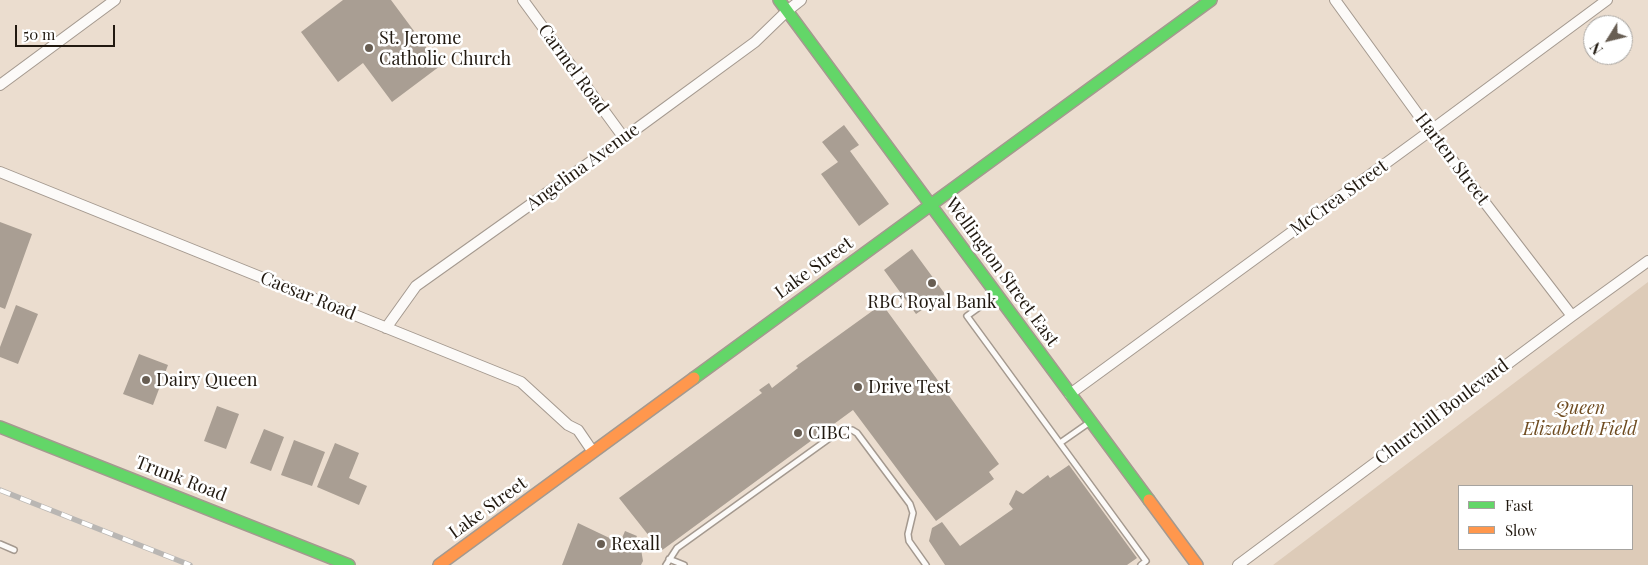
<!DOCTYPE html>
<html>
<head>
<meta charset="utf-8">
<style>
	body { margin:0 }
	#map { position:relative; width:1648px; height:565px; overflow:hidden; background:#ebddcf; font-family:"Playfair Display",serif }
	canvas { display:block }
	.legend { position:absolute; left:1458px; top:485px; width:175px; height:65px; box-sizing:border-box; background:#fff; border:1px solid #a6a39f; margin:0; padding:6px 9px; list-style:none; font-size:15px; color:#211910 }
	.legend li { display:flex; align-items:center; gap:10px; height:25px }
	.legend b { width:25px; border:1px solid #a6a39f }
	.north { position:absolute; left:1583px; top:15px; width:50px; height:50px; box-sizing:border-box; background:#fff; border:1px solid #a6a39f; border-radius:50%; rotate:234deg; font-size:14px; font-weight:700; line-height:20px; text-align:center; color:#211910 }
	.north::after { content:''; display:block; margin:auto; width:18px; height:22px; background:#685e53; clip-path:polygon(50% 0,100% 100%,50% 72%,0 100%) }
	.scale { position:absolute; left:15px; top:25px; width:100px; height:22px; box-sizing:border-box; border:2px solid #211910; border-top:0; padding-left:6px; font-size:15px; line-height:18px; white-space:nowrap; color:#211910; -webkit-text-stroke:4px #fff; paint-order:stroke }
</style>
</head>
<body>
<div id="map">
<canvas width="1648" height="565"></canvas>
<ul class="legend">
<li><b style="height:6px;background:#63d668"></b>Fast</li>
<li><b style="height:6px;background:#ff974d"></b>Slow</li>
</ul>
<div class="north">N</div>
<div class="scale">50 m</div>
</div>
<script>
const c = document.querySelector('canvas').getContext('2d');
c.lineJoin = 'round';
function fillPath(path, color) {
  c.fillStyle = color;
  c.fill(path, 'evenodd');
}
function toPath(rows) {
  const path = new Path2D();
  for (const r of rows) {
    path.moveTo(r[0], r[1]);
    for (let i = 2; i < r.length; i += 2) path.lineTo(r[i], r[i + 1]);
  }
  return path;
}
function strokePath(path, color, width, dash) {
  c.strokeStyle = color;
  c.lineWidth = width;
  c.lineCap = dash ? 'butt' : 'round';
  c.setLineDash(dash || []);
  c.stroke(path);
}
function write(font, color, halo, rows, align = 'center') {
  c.font = font + ' "Playfair Display",serif';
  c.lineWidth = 5;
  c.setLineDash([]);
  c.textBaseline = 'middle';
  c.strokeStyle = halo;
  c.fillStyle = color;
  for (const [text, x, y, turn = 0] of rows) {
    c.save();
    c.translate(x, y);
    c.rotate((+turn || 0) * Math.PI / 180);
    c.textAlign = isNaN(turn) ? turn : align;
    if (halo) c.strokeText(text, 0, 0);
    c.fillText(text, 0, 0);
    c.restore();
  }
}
fillPath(toPath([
	[1648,282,1648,565,1273,565],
	[1459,486,1632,486,1632,549,1459,549]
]), '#ddcbb8');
fillPath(toPath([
	[343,0,391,0,440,66,392,102,363,63,338,82,301,32],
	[844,125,859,145,850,151,889,204,859,226,821,174,838,162,822,142],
	[0,222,32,234,5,309,0,307],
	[912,249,945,294,916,314,884,270],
	[882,304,999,464,989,472,994,479,936,521,853,410,661,551,619,498,762,393,759,390,769,383,772,388,798,368,796,366],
	[16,305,38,314,18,364,0,357,0,347],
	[139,354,168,365,153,405,123,394],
	[217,406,239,414,226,449,204,441],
	[264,429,284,437,271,471,250,463],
	[294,440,325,452,312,486,281,475],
	[335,443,359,453,349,478,367,486,359,505,317,487],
	[1069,465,1137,558,1127,565,945,565,929,541,932,528,942,522,960,546,1013,509,1009,504,1016,490,1023,494,1048,475,1050,478],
	[578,523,620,543,625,531,637,536,632,546,641,549,643,561,641,565,562,565]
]), '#a99e93');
const lane = toPath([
	[996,295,967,316,1146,561,1141,565],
	[1060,443,1090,422],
	[0,544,14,550],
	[669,559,684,565],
	[666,565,677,548,827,440,839,432,852,430,857,433,910,504,913,513,908,534,909,541,926,565]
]);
const street = toPath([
	[523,0,624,138],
	[1335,0,1430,131,1572,316],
	[0,85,115,0],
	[0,172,521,382,568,425,578,430,593,452],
	[386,328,416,286,624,138,755,42,787,11,801,0],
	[1070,394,1430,131,1607,0],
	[1238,565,1572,316,1648,261]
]);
const fast = toPath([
	[779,0,1149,500],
	[694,378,1211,0],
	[0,427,349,565]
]);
const slow = toPath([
	[1149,500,1197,565],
	[439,565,694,378]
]);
strokePath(lane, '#a4998f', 8);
strokePath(street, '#a4998f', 12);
strokePath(fast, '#a4998f', 14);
strokePath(slow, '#a4998f', 14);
strokePath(lane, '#fcfaf8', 5);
strokePath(street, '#fcfaf8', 10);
strokePath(fast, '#63d668', 11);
strokePath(slow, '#ff974d', 11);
const rail = toPath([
	[0,490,190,565]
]);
strokePath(rail, '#b9b6b3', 5.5);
strokePath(rail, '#fff', 4, [11]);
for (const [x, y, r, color] of [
	[369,48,5,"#685e53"],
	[932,283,5,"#685e53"],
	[146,380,5,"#685e53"],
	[858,387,5,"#685e53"],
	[798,433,5,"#685e53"],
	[601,544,5,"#685e53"]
]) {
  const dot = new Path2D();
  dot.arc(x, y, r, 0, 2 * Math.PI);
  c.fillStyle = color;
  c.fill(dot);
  strokePath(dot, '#fff', 2);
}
write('18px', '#211910', '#fff', [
	["St. Jerome",379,38],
	["Catholic Church",379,59],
	["RBC Royal Bank",932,302,"center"],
	["Dairy Queen",156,380],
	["Drive Test",868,387],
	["CIBC",808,433],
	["Rexall",611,544]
], 'left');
write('18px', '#211910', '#fff', [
	["Carmel Road",573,69,54],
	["Harten Street",1452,159,53],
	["Angelina Avenue",583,167,-36],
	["McCrea Street",1339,198,-36],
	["Lake Street",814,268,-36],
	["Wellington Street East",1002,272,54],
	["Caesar Road",308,296,22],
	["Churchill Boulevard",1442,412,-37],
	["Trunk Road",181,479,21],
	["Lake Street",488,508,-36]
]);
write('italic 18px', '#6f4c21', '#fff', [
	["Queen",1580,408],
	["Elizabeth Field",1580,429]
]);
</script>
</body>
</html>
